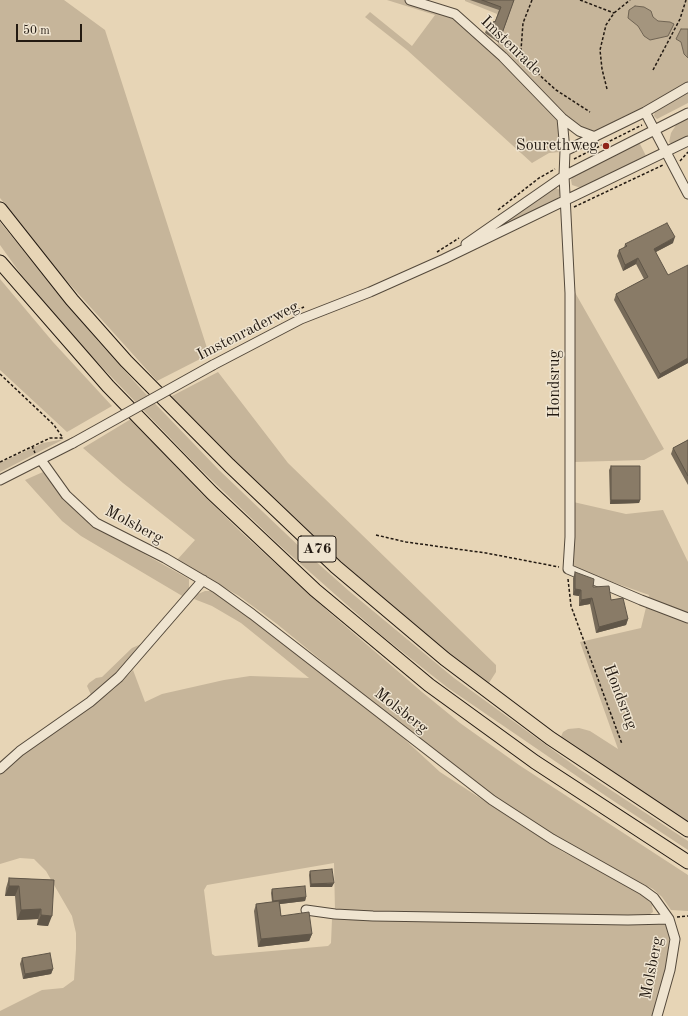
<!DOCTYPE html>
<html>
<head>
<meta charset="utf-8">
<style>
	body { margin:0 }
	#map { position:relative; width:688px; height:1016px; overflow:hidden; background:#e7d5b6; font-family:"Old Standard TT",serif }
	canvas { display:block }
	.scale { position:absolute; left:16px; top:24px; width:66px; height:18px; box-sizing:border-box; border:2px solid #231a12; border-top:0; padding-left:5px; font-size:12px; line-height:14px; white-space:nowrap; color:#231a12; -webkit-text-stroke:3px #efe4d0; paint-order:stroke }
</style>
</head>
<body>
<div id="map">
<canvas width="688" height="1016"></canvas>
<div class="scale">50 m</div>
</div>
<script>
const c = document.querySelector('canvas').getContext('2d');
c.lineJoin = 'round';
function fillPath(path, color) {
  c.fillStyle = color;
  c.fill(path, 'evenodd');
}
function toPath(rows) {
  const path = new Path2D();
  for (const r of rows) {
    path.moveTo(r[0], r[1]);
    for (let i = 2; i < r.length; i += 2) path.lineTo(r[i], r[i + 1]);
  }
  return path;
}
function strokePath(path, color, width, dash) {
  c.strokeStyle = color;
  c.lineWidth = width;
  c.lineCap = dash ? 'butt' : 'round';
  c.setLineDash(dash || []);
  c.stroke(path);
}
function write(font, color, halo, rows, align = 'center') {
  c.font = font + ' "Old Standard TT",serif';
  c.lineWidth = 3;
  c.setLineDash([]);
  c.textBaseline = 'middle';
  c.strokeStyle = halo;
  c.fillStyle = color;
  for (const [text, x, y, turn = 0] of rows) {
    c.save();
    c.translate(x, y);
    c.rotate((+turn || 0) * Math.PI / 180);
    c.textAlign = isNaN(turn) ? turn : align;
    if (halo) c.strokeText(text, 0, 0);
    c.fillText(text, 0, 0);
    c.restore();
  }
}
fillPath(toPath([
	[0,0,64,0,105,30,207,348,204,357,157,381,56,269,0,198],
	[387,0,417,0,453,13,494,54,507,18,465,1,465,0,688,0,688,29,681,29,681,42,684,54,688,58,688,103,657,119,654,116,655,111,597,140,588,131,559,130,562,144,560,152,549,153,532,163,407,50,365,17,370,12,412,46,435,15],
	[653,17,658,21,670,22,644,36,638,26],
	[688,118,688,138,673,145,669,142,671,133,676,125],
	[639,142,647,158,581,188,572,185,571,180,573,176],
	[552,188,556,188,560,190,560,196,555,201,500,227,499,226],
	[0,222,97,340,142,390,219,470,304,551,349,591,454,678,579,769,688,841,688,850,606,796,448,688,381,635,277,543,197,466,75,339,20,273,0,245],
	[0,279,53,342,112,406,67,432,0,370],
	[573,289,664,449,644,460,574,462],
	[218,372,288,463,496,665,496,672,487,686,380,601,267,496,170,397],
	[131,419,199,491,242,533,330,613,422,692,460,723,519,765,688,875,688,911,671,910,662,897,653,889,576,850,501,803,411,734,277,624,239,596,177,560,195,540,123,483,83,448],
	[64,439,0,472,0,463,4,461,43,443],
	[43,472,89,523,189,579,189,589,184,597,81,536,62,521,25,480],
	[569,501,626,514,663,510,688,562,688,824,560,739,563,732,568,729,579,728,590,731,618,749,580,642,641,628,649,595,570,567],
	[205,591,216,591,347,692,402,737,440,772,563,852,624,882,646,897,652,905,653,912,646,917,335,911,334,863,207,885,204,890,212,954,215,956,328,946,331,943,332,919,335,918,667,922,672,950,654,1016,0,1016,0,1011,42,990,63,988,74,980,76,949,76,933,72,916,46,871,34,859,20,858,0,864,0,773,3,769,45,738,92,706,114,689,133,670,145,702,162,694,224,680,250,676,309,678,241,623,212,606,194,599,198,594],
	[148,641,127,665,92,697,87,686,89,683,96,678,102,677,132,648]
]), '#c6b59a');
const water = toPath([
	[635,6,644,7,651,11,653,17,658,21,670,22,674,24,668,36,650,40,644,36,638,26,628,18,629,10,635,6],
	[681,29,688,29,688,58,684,54,681,42,676,39,681,29]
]);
fillPath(water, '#a4957e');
strokePath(water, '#706453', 1);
const minor = toPath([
	[410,0,455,14,503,57,562,118,579,131,595,137],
	[645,112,688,194],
	[562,118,565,151,564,176,570,293,570,537,568,569,641,600,688,618],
	[565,151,645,112,688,87],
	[466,244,564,176,688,113],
	[213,365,301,319,370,292,444,259,688,141],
	[41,460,66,495,96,523,165,558,216,588,252,614,492,800,552,839,643,890,654,898,669,919,675,939,670,970,657,1016],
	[0,480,73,443],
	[0,769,20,751,90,702,119,677,203,580],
	[306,910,335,914,373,916,628,920,669,919]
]);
const highway = toPath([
	[0,209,72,300,126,361,229,465,336,567,445,659,550,738,688,830],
	[0,262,108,386,212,493,315,590,429,685,535,762,688,862]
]);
strokePath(minor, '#54493b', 11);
strokePath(highway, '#231a12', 15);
strokePath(toPath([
	[532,0,523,23,521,50,535,71,556,90,590,112],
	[580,0,614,13],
	[653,70,680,19,686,0],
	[607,89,602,69,600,50,606,25,614,13,630,0],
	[574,159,642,125],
	[680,161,688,152],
	[574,207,663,165],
	[498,210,539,178,555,169],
	[437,252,459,238],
	[297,310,304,307],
	[0,374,54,425,63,438],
	[32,446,35,453],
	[0,462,50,438,64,438],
	[376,535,406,542,486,553,559,567],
	[568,579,571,606,622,744],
	[677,917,688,916]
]), '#231a12', 1.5, [3, 2]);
strokePath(minor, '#efe4d0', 9);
strokePath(highway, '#e7d5b6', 13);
const minorBridge = toPath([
	[73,443,213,365]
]);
strokePath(minorBridge, '#54493b', 11, []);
strokePath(minorBridge, '#efe4d0', 9);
fillPath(toPath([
	[470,0,514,0,499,43,485,33,488,24,492,25,495,22,499,10],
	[673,243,656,252,688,363,658,379,614,300,616,294,644,279,636,264,623,271,617,256,619,250,624,248,625,244],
	[688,440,688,485,671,454,673,448],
	[611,466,640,500,639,503,610,504,609,470],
	[575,572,593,587,611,600,628,619,626,625,596,633,590,604,579,606,579,596,573,595,573,578],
	[310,871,332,887,310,887,309,875],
	[9,878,54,880,48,926,37,925,38,919,17,920,15,896,5,896,6,888],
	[272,889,306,897,305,901,280,904,281,916,312,934,309,941,258,947,254,911,256,904,272,902,271,893],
	[22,958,53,969,51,974,23,979,20,964]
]), '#766a59');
fillPath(toPath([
	[675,237,673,243,652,254,654,249],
	[638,258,636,264,623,271,625,265],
	[688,358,688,363,658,379,660,374],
	[611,500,640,500,639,503,610,504],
	[575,589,581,590,579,596,573,595],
	[592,598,590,604,579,606,581,600],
	[628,619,626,625,596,633,599,627],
	[334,883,332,887,310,887,311,884],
	[9,886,19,886,15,896,5,896],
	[306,897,305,901,272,905,273,901],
	[41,909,38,919,17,920,21,910],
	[41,915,52,916,48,926,37,925],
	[312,934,309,941,258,947,261,939],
	[53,969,51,974,23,979,25,974]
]), '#605648');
const building = toPath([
	[482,0,514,0,500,39,486,29,488,24,492,25,494,21,495,22,501,7,482,0],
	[667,223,675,237,654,249,668,275,688,265,688,358,660,374,616,294,648,277,638,258,625,265,619,250,627,246,625,244,667,223],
	[688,440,688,476,673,448,688,440],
	[611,466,640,466,640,500,611,500,611,466],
	[575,572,594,579,593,587,609,586,611,600,623,598,628,619,599,627,592,598,581,600,581,590,575,589,575,572],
	[332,869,334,883,311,884,310,871,332,869],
	[9,878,54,880,52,916,41,915,41,909,21,910,19,886,9,886,9,878],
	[305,886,306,897,273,901,272,889,305,886],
	[279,901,281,916,309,912,312,934,261,939,256,904,279,901],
	[50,953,53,969,25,974,22,958,50,953]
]);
fillPath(building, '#897b67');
strokePath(building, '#605648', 1);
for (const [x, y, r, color] of [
	[606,146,4,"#8f2418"]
]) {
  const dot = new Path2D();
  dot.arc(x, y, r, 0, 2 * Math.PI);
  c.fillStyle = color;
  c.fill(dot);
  strokePath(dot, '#efe4d0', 1.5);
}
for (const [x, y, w] of [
	[317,549,38]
]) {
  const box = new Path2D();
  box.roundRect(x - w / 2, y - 13, w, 26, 3);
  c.fillStyle = '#efe4d0';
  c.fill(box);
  strokePath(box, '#231a12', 1);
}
write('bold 15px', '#231a12', null, [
	["A76",317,549]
]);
write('16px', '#231a12', '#efe4d0', [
	["Imstenrade",511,46,44],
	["Imstenraderweg",248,331,-27],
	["Hondsrug",555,384,-90],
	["Molsberg",134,525,28],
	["Hondsrug",620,697,69],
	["Molsberg",401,711,38],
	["Molsberg",652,968,-79]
]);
write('16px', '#231a12', '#efe4d0', [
	["Sourethweg",598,146]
], 'right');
</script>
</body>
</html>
